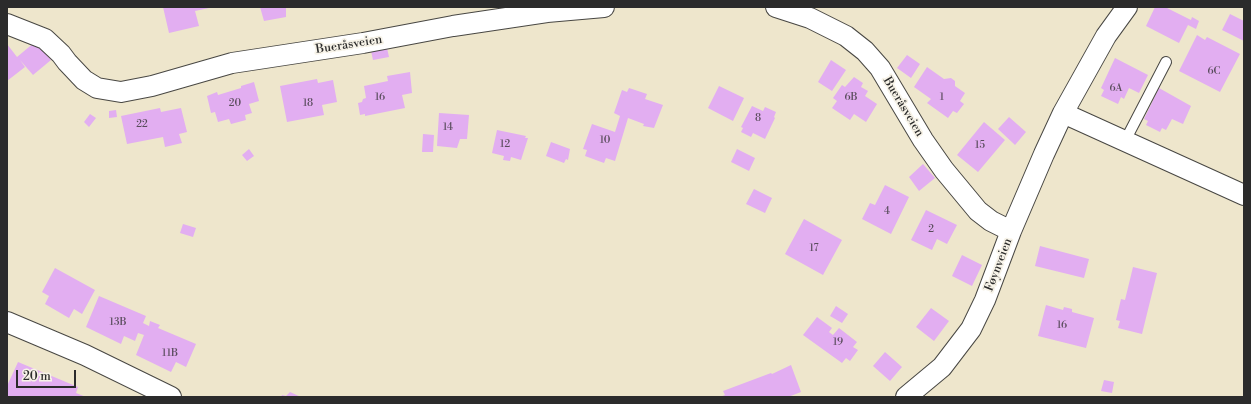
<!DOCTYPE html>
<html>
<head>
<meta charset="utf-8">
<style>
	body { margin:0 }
	#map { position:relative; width:1251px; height:404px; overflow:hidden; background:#eee6cc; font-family:"Libre Bodoni",serif }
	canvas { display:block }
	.frame { position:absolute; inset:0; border:8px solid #2b2b2b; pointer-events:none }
	.scale { position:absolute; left:16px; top:370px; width:60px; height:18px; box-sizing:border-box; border:2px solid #2b2b2b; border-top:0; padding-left:5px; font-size:12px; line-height:14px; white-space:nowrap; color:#2b2b2b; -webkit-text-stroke:3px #f7f3e8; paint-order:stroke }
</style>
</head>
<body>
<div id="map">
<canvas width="1251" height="404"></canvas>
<div class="frame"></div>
<div class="scale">20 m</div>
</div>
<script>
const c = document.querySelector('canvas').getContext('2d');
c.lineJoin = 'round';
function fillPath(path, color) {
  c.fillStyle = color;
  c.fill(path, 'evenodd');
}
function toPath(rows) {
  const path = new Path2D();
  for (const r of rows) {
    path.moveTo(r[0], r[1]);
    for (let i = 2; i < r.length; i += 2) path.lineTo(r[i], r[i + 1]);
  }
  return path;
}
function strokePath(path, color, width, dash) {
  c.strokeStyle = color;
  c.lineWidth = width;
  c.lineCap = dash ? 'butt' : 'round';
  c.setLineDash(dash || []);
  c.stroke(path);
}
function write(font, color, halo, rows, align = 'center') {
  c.font = font + ' "Libre Bodoni",serif';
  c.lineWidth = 3.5;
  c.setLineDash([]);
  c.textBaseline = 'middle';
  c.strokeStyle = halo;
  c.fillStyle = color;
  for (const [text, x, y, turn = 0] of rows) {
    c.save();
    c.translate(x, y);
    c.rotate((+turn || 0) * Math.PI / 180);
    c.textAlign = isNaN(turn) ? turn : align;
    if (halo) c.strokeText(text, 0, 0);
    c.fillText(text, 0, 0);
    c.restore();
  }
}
fillPath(toPath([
	[163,7,209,7,209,8,195,11,199,26,169,33],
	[260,7,286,7,286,17,264,21],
	[1155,7,1165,7,1191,20,1192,17,1199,21,1196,29,1188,25,1179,43,1146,26],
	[1230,14,1244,21,1244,41,1222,30],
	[1197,35,1205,40,1207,37,1240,54,1220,92,1179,71],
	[35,42,51,60,33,75,20,60,25,67,7,81,7,44,17,57],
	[387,48,389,57,373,60,371,51],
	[907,55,920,64,911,78,897,68],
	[1115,58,1148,75,1139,93,1129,88,1124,99,1121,97,1118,104,1101,96,1104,90,1101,88],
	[831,60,846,70,832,91,818,82],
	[927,67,944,79,951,78,955,81,955,86,965,93,960,101,964,104,957,113,953,111,948,118,927,103,931,99,914,87],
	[410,72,412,93,402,95,405,108,365,116,365,114,360,115,358,103,362,102,363,99,366,98,364,86,388,81,387,76],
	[854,77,863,83,861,87,868,91,865,96,877,104,866,122,854,114,850,120,832,108,837,101,833,98,842,85,845,87],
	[317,79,318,83,333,80,337,102,322,105,324,115,287,122,280,86],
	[254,82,259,101,249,104,252,113,245,115,246,120,231,124,229,119,218,122,215,112,211,113,207,96,217,92,218,95,241,88,241,86],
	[719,86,744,98,733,121,708,108],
	[629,88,647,94,645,99,663,105,654,128,643,126,644,124,628,118,615,161,606,158,604,163,585,156,587,150,583,149,592,124,615,132,620,116,614,113,622,90,627,92],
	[1159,88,1191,106,1183,124,1172,119,1166,130,1162,128,1160,132,1146,125,1148,121,1144,119],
	[752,106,763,111,765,107,776,112,774,117,775,118,765,139,753,133,751,137,741,132,743,128,741,127],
	[160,108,161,112,181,108,187,132,179,134,182,143,165,147,163,137,127,144,121,116],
	[116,110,117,117,109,118,109,111],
	[439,113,469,115,467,139,460,139,457,148,437,146],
	[90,114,96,118,89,127,84,122],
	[1009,117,1026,132,1015,145,998,129],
	[984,122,1005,140,978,172,957,155],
	[497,130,526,136,525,138,528,138,521,160,511,157,510,161,503,160,504,156,492,153],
	[423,134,434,135,433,152,422,152],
	[551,142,570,149,568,160,566,159,564,163,546,156],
	[249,149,254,156,247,161,242,155],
	[737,149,755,158,749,171,731,162],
	[923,164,935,178,919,191,909,177],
	[885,185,909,197,891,234,862,219,870,203,875,205],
	[754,189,772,198,765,213,746,204],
	[926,210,957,225,947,244,937,239,932,250,911,240],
	[804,219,842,240,823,275,785,254],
	[183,224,196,228,193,237,180,233],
	[1040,246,1089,259,1084,278,1035,266],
	[962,255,982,265,972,286,952,276],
	[1133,267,1157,273,1142,334,1118,328,1120,321,1116,320,1121,299,1125,300],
	[55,268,95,290,82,314,74,309,69,318,45,304,49,296,42,292],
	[99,296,146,316,143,323,149,326,150,321,160,325,158,328,196,344,186,367,176,362,171,372,136,355,144,335,138,333,135,341,124,336,121,344,86,327],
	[1046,305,1063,310,1064,307,1072,309,1072,312,1094,318,1086,348,1038,336],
	[836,306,848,314,842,323,830,316],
	[931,308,949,321,934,341,916,327],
	[817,317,832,328,829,332,833,335,839,328,857,342,853,347,858,350,850,361,846,358,842,363,803,335],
	[885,352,902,367,890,381,873,366],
	[18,362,78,387,76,393,86,397,7,397,7,386],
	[791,365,801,392,788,397,720,397,725,395,723,391,771,373,772,374],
	[1104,380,1114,382,1112,393,1101,391],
	[290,392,301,397,281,397,282,395,286,396]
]), '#e2aef1');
const service = toPath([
	[1125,141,1166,62]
]);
const minor = toPath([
	[776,7,810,18,846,36,865,51,880,68,923,140,944,170,978,211,991,221,1011,231],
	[7,24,45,39,61,54,67,62,84,80,97,88,121,92,152,86,232,63,363,43,453,26,547,12,604,7],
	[1063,113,1244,195],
	[7,322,85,355,171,397],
	[906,397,942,367,971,329,985,300,1011,231,1044,154,1063,113,1106,36,1127,7]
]);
strokePath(service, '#484743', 12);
strokePath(minor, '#484743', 22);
strokePath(service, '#fff', 10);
strokePath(minor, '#fff', 20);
write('10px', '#594c5c', null, [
	["6C",1214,72],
	["6A",1116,89],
	["16",380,98],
	["6B",851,98],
	["1",942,98],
	["20",235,104],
	["18",308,104],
	["8",758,119],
	["22",142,125],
	["14",448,128],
	["10",605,141],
	["12",505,145],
	["15",980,146],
	["4",887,212],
	["2",931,230],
	["17",814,249],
	["13B",118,323],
	["16",1062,326],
	["19",838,343],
	["11B",170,354]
]);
write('12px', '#2b2b2b', '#f7f3e8', [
	["Bueråsveien",349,45,-9],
	["Bueråsveien",903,107,59],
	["Føynveien",999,265,-69]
]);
</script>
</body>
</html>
